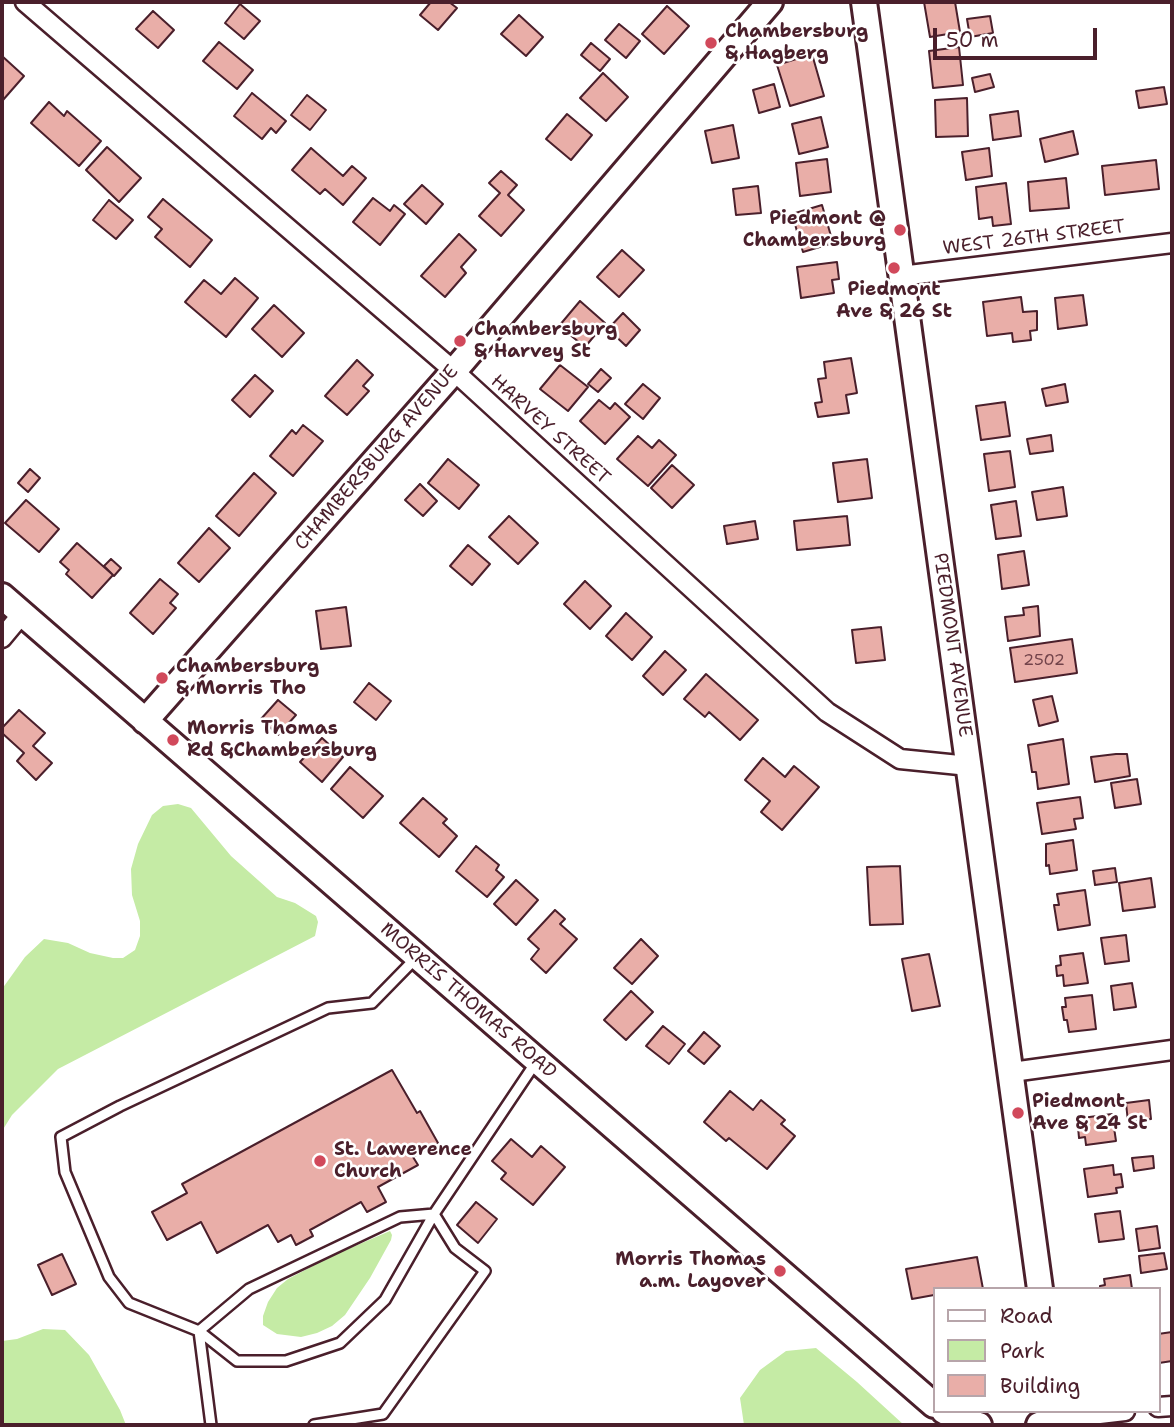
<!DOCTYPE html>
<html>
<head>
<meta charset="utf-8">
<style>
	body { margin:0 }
	#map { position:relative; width:1174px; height:1427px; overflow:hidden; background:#fff; font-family:"Shantell Sans",sans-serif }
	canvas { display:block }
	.frame { position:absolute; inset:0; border:4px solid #4a1f2b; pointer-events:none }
	.legend { position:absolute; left:933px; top:1287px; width:228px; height:126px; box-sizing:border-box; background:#fff; border:2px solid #b7a5aa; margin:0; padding:9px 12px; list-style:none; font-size:21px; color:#4a1f2b }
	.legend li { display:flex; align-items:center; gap:14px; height:35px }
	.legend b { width:35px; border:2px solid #b7a5aa }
	.scale { position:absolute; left:933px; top:28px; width:164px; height:32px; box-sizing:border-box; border:4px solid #4a1f2b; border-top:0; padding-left:9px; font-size:21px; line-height:24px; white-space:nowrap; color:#4a1f2b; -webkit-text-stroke:5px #fff; paint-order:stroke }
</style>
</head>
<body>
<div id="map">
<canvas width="1174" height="1427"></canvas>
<div class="frame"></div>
<ul class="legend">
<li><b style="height:9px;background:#fff"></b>Road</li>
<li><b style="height:19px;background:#c5eba5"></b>Park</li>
<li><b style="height:19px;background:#e9aea8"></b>Building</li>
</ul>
<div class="scale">50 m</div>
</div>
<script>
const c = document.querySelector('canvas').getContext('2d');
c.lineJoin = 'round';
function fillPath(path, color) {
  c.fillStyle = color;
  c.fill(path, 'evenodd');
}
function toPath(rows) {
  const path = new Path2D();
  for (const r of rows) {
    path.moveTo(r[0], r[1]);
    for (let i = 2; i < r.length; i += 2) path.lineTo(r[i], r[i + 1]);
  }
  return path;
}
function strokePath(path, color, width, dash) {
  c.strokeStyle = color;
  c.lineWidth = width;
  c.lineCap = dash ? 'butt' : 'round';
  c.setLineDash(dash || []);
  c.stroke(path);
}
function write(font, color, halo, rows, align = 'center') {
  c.font = font + ' "Shantell Sans",sans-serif';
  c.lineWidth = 5;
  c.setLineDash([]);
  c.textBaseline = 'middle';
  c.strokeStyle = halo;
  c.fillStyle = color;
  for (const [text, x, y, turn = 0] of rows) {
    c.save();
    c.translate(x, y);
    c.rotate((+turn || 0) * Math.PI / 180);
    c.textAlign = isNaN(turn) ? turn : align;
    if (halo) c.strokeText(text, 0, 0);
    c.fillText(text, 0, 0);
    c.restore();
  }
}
fillPath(toPath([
	[178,804,191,808,231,856,277,897,295,903,316,916,318,922,315,936,58,1069,12,1115,2,1131,2,989,25,957,44,939,68,943,90,953,113,958,123,958,135,950,140,936,140,921,132,895,131,869,138,844,152,815,163,806],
	[390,1231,392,1235,391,1240,370,1278,345,1315,332,1326,317,1333,301,1337,277,1334,263,1325,263,1316,268,1302,277,1288,288,1279,334,1255],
	[43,1329,65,1330,89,1355,120,1410,126,1425,2,1425,2,1341,17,1339],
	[816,1348,857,1382,904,1425,744,1425,740,1398,760,1370,786,1351]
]), '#c5eba5');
const building = toPath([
	[431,2,449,2,457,8,438,30,420,15,431,2],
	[924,2,955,2,960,32,930,37,924,2],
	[240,4,260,21,244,39,225,23,240,4],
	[667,6,689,26,664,54,642,34,667,6],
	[153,11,174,30,158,48,136,29,153,11],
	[519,15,543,37,526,56,501,34,519,15],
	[990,16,993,33,970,37,967,19,990,16],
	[619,24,640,41,626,58,605,40,619,24],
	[219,42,253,70,237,89,203,61,219,42],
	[591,43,610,59,600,71,581,55,591,43],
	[959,47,963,85,933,88,929,51,959,47],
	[812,54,824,96,790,106,777,65,812,54],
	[2,56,24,76,3,100,2,99,2,56],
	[603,73,628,97,606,121,580,98,603,73],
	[990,74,994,87,975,92,972,78,990,74],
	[774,84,780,107,759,113,753,90,774,84],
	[1164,87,1167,104,1139,108,1136,91,1164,87],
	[252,93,286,121,276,133,271,128,262,139,234,116,252,93],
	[307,95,326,110,310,130,291,115,307,95],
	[967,98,968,136,936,137,935,100,967,98],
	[49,102,64,116,67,111,101,141,79,166,31,123,49,102],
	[1018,111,1021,136,993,140,990,115,1018,111],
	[567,114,592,135,571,160,546,139,567,114],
	[821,117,828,147,799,154,792,124,821,117],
	[733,125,739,158,712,163,705,131,733,125],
	[1073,131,1078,154,1045,162,1040,139,1073,131],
	[107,147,141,178,119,202,86,170,107,147],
	[311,148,343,176,352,166,366,178,343,205,325,189,320,194,292,170,311,148],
	[989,148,992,176,966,180,962,152,989,148],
	[827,159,831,192,800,196,796,163,827,159],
	[1156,160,1159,189,1105,195,1102,166,1156,160],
	[501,171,517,185,508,195,524,210,501,236,479,216,500,193,489,183,501,171],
	[1066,178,1069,208,1030,211,1028,182,1066,178],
	[1006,183,1011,224,993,226,992,217,979,219,976,187,1006,183],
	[422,185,443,204,426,224,404,204,422,185],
	[758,186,761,213,736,215,733,189,758,186],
	[373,198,390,211,394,205,405,214,380,245,353,222,373,198],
	[163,199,212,240,190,267,155,237,162,229,148,217,163,199],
	[109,200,133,220,116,239,93,220,109,200],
	[822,205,833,243,803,252,792,214,822,205],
	[459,234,476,250,461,267,466,273,445,297,421,276,459,234],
	[622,250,644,270,619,297,597,277,622,250],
	[837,262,839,279,832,280,834,293,801,298,797,267,837,262],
	[235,278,258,298,226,337,185,302,204,280,221,294,235,278],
	[1083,295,1087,325,1058,329,1055,298,1083,295],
	[1021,297,1023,312,1037,311,1037,330,1030,331,1031,340,1013,342,1012,333,987,336,983,302,1021,297],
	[580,301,605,323,585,347,559,326,580,301],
	[274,305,304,333,282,357,252,329,274,305],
	[623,313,640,330,626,346,608,329,623,313],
	[851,358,857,393,846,395,849,413,818,417,815,403,822,402,818,379,826,378,824,362,851,358],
	[357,360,373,375,363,386,369,391,347,415,325,396,357,360],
	[560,365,588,387,568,411,540,389,560,365],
	[601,369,611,378,598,392,588,384,601,369],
	[255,375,273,391,250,417,232,400,255,375],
	[643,384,660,398,643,419,625,404,643,384],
	[1065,384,1068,402,1046,406,1042,389,1065,384],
	[599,400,610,409,615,403,630,417,605,444,580,421,599,400],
	[1005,402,1010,436,981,440,976,406,1005,402],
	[303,425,323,441,293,476,270,456,292,430,296,434,303,425],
	[1051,435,1053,451,1030,454,1027,439,1051,435],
	[638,436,652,448,659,440,676,455,648,486,617,459,638,436],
	[1010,451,1015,487,989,491,984,454,1010,451],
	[448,459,479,485,459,509,428,483,448,459],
	[867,459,872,498,838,502,833,463,867,459],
	[672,465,694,485,672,508,651,488,672,465],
	[30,469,40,478,28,492,18,483,30,469],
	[254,473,276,493,239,536,216,516,254,473],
	[420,484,437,501,423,516,405,500,420,484],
	[1063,487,1067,516,1037,520,1032,492,1063,487],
	[26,500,59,529,39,552,5,523,26,500],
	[1016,501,1021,536,996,539,991,505,1016,501],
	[509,516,538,543,518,564,489,537,509,516],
	[847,516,850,545,797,550,794,521,847,516],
	[755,521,758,539,727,544,724,526,755,521],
	[209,528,230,548,199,582,178,563,209,528],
	[77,543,113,575,92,598,66,574,69,570,60,562,77,543],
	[468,545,490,564,472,585,450,566,468,545],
	[1024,551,1029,585,1002,589,998,555,1024,551],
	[111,559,121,568,114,576,104,566,111,559],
	[160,579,178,594,170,603,176,608,153,634,130,613,160,579],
	[585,581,611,606,590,629,564,604,585,581],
	[1038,606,1040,636,1008,641,1005,617,1024,615,1023,608,1038,606],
	[346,607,351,646,321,649,316,611,346,607],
	[626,613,652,637,632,660,606,636,626,613],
	[881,627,885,660,856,663,852,630,881,627],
	[1072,639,1077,673,1015,682,1010,648,1072,639],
	[665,651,686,670,663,695,643,676,665,651],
	[706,674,758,720,740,740,709,712,705,717,684,699,706,674],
	[369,683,391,701,376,720,354,702,369,683],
	[1052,696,1058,721,1039,726,1033,700,1052,696],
	[278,700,296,715,278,735,261,719,278,700],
	[19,710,45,733,33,746,52,763,36,780,17,761,24,753,2,733,2,728,19,710],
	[322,738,343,757,322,782,300,762,322,738],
	[1063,739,1069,784,1038,789,1036,772,1032,772,1028,745,1063,739],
	[1116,754,1127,754,1130,776,1095,782,1091,757,1116,754],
	[763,758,785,777,794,766,819,787,782,830,761,812,770,801,745,780,763,758],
	[350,767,383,796,363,818,331,789,350,767],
	[1137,779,1141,804,1115,808,1111,783,1137,779],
	[1080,797,1083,818,1074,819,1076,829,1042,834,1037,803,1080,797],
	[423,798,447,819,443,823,457,836,439,857,400,823,423,798],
	[1073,840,1077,870,1050,874,1049,865,1046,866,1046,844,1073,840],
	[476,846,499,865,496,870,504,877,487,897,456,871,476,846],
	[900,866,903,924,870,925,867,867,900,866],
	[1115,868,1117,882,1095,885,1093,871,1115,868],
	[1151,878,1155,907,1123,911,1119,883,1151,878],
	[516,880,538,900,516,925,494,904,516,880],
	[1085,890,1090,925,1058,930,1054,905,1059,905,1057,894,1085,890],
	[555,910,565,919,560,924,577,939,546,973,531,959,539,949,528,939,555,910],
	[1126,935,1129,961,1105,964,1101,938,1126,935],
	[641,939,658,956,632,984,614,968,641,939],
	[1083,953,1088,983,1064,986,1063,975,1057,976,1056,966,1061,965,1060,956,1083,953],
	[929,954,940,1006,912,1011,902,959,929,954],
	[1132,983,1136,1007,1114,1010,1111,986,1132,983],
	[631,991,653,1012,626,1040,604,1020,631,991],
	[1092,995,1096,1029,1069,1032,1067,1020,1064,1020,1062,1007,1066,1007,1065,998,1092,995],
	[663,1026,685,1044,669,1064,646,1046,663,1026],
	[704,1032,720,1046,704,1064,688,1051,704,1032],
	[392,1070,417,1113,420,1111,438,1143,413,1157,418,1165,378,1187,386,1202,367,1212,361,1202,310,1230,313,1236,296,1245,291,1235,278,1242,268,1225,217,1253,201,1222,167,1240,152,1212,187,1193,182,1184,392,1070],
	[730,1091,753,1110,761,1100,785,1120,781,1124,795,1136,767,1169,729,1138,726,1141,704,1122,730,1091],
	[1149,1100,1151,1119,1128,1122,1126,1103,1149,1100],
	[1112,1114,1116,1141,1086,1145,1085,1137,1079,1138,1078,1127,1083,1126,1082,1118,1112,1114],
	[511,1139,532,1157,541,1146,565,1167,533,1205,501,1179,506,1173,492,1161,511,1139],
	[1153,1156,1154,1168,1134,1171,1132,1158,1153,1156],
	[1113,1165,1114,1175,1121,1174,1123,1187,1116,1188,1117,1193,1088,1197,1084,1169,1113,1165],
	[476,1202,497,1219,478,1243,457,1225,476,1202],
	[1120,1211,1124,1239,1099,1242,1095,1214,1120,1211],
	[1157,1226,1160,1248,1139,1251,1136,1229,1157,1226],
	[1164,1253,1167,1269,1141,1273,1139,1256,1164,1253],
	[62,1254,76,1284,52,1295,38,1265,62,1254],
	[977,1257,983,1289,934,1289,934,1295,912,1299,906,1269,977,1257],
	[1130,1275,1132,1289,1100,1289,1100,1286,1105,1285,1104,1279,1130,1275],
	[1172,1332,1172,1361,1159,1363,1158,1334,1172,1332]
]);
fillPath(building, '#e9aea8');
strokePath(building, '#4a1f2b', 2);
const lane = toPath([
	[416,958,372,1003,328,1008,120,1106,61,1137,65,1172,109,1277,129,1303,199,1331,237,1361,286,1361,340,1343,385,1300,434,1214,536,1062],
	[211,1425,199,1331,249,1289,400,1217,434,1214,455,1248,485,1271,383,1414,314,1425]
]);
const street = toPath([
	[25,2,454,371,827,712,900,759,969,766],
	[901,276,1172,243],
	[2,638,22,614],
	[1012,1072,1172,1050],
	[1158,1407,1172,1406],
	[1057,1419,1125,1411]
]);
const secondary = toPath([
	[864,2,1040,1289],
	[2,596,934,1405],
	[145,721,454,371,770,2],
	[944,1411,958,1419,979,1425],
	[1039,1425,1057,1419]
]);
strokePath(lane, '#4a1f2b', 14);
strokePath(street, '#4a1f2b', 23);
strokePath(secondary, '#4a1f2b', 30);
strokePath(lane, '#fff', 9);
strokePath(street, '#fff', 18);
strokePath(secondary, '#fff', 24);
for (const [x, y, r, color] of [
	[711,43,7,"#d1495b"],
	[900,230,7,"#d1495b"],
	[894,268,7,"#d1495b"],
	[460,341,7,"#d1495b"],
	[162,678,7,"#d1495b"],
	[173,740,7,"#d1495b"],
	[1018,1113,7,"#d1495b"],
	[320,1161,7,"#d1495b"],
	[780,1271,7,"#d1495b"]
]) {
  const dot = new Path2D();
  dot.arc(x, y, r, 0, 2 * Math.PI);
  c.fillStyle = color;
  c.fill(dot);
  strokePath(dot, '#fff', 2.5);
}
write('16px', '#72434a', null, [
	["2502",1044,661]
]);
write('bold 19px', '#4a1f2b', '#fff', [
	["Chambersburg",725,32],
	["& Hagberg",725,54],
	["Piedmont @",886,219,"right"],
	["Chambersburg",886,241,"right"],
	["Piedmont",894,290,"center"],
	["Ave & 26 St",894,312,"center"],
	["Chambersburg",474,330],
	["& Harvey St",474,352],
	["Chambersburg",176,667],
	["& Morris Tho",176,689],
	["Morris Thomas",187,729],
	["Rd &Chambersburg",187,751],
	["Piedmont",1032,1102],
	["Ave & 24 St",1032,1124],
	["St. Lawerence",334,1150],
	["Church",334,1172],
	["Morris Thomas",766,1260,"right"],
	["a.m. Layover",766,1282,"right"]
], 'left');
write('19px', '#4a1f2b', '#fff', [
	["WEST 26TH STREET",1034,238,-7],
	["HARVEY STREET",550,430,42],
	["CHAMBERSBURG AVENUE",377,458,-49],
	["PIEDMONT AVENUE",952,645,82],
	["MORRIS THOMAS ROAD",468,1001,41]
]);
</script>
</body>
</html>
